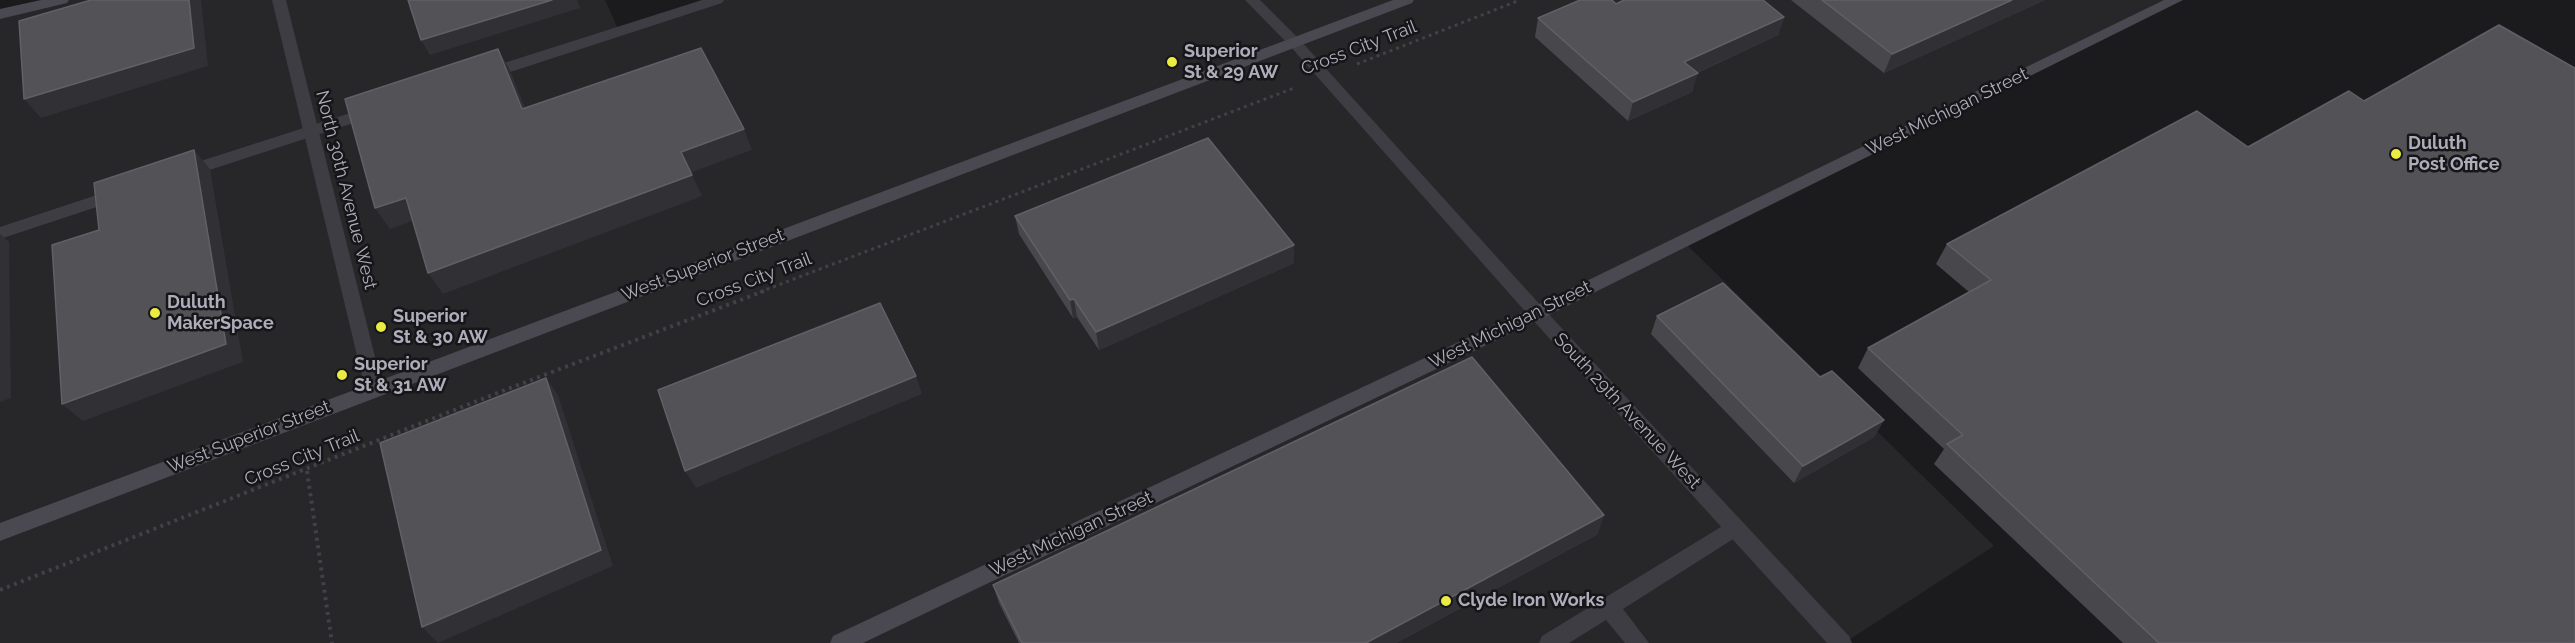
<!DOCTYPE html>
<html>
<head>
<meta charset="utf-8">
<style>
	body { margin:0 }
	canvas { display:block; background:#1b1a1d }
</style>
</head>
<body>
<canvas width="2575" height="643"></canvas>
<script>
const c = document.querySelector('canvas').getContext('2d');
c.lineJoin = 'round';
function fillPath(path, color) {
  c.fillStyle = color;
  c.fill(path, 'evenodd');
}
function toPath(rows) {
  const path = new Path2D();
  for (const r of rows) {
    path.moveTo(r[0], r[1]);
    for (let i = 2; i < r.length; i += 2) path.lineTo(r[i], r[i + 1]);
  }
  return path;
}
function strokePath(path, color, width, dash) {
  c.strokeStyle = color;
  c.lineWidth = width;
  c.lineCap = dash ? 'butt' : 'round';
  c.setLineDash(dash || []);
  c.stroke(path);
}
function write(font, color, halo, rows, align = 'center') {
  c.font = font + ' Raleway,sans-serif';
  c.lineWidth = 5;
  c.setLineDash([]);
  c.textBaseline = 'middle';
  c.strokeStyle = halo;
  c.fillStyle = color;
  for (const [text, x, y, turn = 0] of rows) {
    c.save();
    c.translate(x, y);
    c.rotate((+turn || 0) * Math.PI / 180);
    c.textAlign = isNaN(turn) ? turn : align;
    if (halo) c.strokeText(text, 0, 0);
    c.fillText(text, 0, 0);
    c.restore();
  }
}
fillPath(toPath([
	[62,0,605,0,619,31,717,0,2177,0,1684,242,1994,546,1844,643,0,643,0,14]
]), '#272629');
strokePath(toPath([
	[1357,64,1520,0],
	[760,292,1294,88]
]), '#424148', 3, [3, 4]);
strokePath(toPath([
	[307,471,332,643],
	[0,590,505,390,764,291]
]), '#424148', 4, [3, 4.5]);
fillPath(toPath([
	[702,0,724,0,722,3,492,78,482,78,479,74,482,70,702,0],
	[372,106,378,107,380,111,378,115,185,178,177,172,179,168,372,106],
	[118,188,124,190,126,194,124,198,0,239,0,227,118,188],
	[1734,519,1741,522,1744,528,1741,534,1623,609,1649,643,1625,643,1606,620,1569,643,1539,643,1542,636,1734,519]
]), '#3e3d43');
fillPath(toPath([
	[272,0,286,0,383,389,381,394,374,397,367,394,365,389,272,0],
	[1245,0,1260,0,1300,40,1543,308,1849,636,1852,643,1827,643,1531,318,1290,46,1245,0]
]), '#3e3d43');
fillPath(toPath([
	[41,0,69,0,67,3,0,19,0,9,41,0],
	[1393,0,1414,0,1412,3,0,541,0,523,1393,0],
	[2164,0,2183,0,1543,318,863,643,830,643,833,636,1531,308,2164,0]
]), '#4a4951');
fillPath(toPath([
	[1791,0,2045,0,1884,73],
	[1616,4,1784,17,1778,35,1697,73,1692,92,1628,121,1535,37,1538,18],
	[1015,216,1294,245,1294,263,1099,350,1077,317,1073,318,1019,234],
	[1947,244,2575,643,2123,643,1934,464,1944,449,1858,368,1868,348,1969,292,1936,264],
	[1657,316,1820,377,1884,420,1874,437,1794,483,1651,334],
	[1598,534,1396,643,1019,643,999,603,993,585]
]), '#48474b');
fillPath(toPath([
	[189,0,201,0,208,66,41,118,24,99],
	[552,0,577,0,580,8,430,55,421,40],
	[2012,0,2045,0,1884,73,1892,54],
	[1784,17,1778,35,1679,81,1684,62],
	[498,49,510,70,534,130,522,109],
	[1698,73,1692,92,1628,121,1633,102],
	[744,129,752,150,690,173,681,152],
	[194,150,210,169,243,362,83,421,62,404],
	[692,175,702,196,443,294,428,273],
	[406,198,420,218,390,229,375,208],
	[0,234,9,242,11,398,0,402],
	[1294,245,1294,263,1099,350,1096,332],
	[1074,299,1077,317,1073,318,1070,300],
	[916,376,922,394,696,488,685,471],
	[546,378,558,395,613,566,438,643,422,627],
	[1884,420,1874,437,1794,483,1803,466],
	[1604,515,1598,534,1396,643,1366,643]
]), '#313034');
const building = toPath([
	[91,0,189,0,194,48,24,99,19,21,91,0],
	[408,0,552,0,421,40,408,0],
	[1580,0,1612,0,1616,4,1624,0,1763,0,1784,17,1684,62,1698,73,1633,102,1538,18,1580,0],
	[1822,0,2012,0,1892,54,1822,0],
	[2499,25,2575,68,2575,643,2159,643,1947,444,1963,435,1868,348,1991,280,1947,244,2197,111,2248,147,2349,91,2364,101,2499,25],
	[701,48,744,129,681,152,692,175,428,273,406,198,375,208,345,99,498,49,522,109,701,48],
	[1208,138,1294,245,1096,332,1074,299,1070,300,1015,216,1208,138],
	[194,150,226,344,62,404,52,245,99,230,94,183,194,150],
	[1723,283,1820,377,1832,371,1884,420,1803,466,1657,316,1723,283],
	[880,303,916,376,685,471,658,390,880,303],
	[1472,357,1604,515,1366,643,1022,643,993,585,1472,357],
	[546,378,601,550,422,627,380,443,546,378]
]);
fillPath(building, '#535257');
strokePath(building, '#616067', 1.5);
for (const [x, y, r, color] of [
	[1172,62,6,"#ebec43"],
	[2396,154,6,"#ebec43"],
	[155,313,6,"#ebec43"],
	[381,327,6,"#ebec43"],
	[342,375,6,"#ebec43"],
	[1446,601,6,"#ebec43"]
]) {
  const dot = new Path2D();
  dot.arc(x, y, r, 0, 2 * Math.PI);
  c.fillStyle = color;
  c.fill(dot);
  strokePath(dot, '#161518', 2);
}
write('18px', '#aeadbb', '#161518', [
	["Cross City Trail",1359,48,-21],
	["West Michigan Street",1947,112,-26],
	["North 30th Avenue West",346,190,76],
	["West Superior Street",703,265,-21],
	["Cross City Trail",754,280,-21],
	["West Michigan Street",1510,325,-26],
	["South 29th Avenue West",1627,411,47],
	["West Superior Street",249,437,-21],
	["Cross City Trail",302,458,-22],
	["West Michigan Street",1071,534,-25]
]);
write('bold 18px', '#aeadbb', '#161518', [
	["Superior",1184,52],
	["St & 29 AW",1184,73],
	["Duluth",2408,144],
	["Post Office",2408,165],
	["Duluth",167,303],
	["MakerSpace",167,324],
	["Superior",393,317],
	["St & 30 AW",393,338],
	["Superior",354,365],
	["St & 31 AW",354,386],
	["Clyde Iron Works",1458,601]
], 'left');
</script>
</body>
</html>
